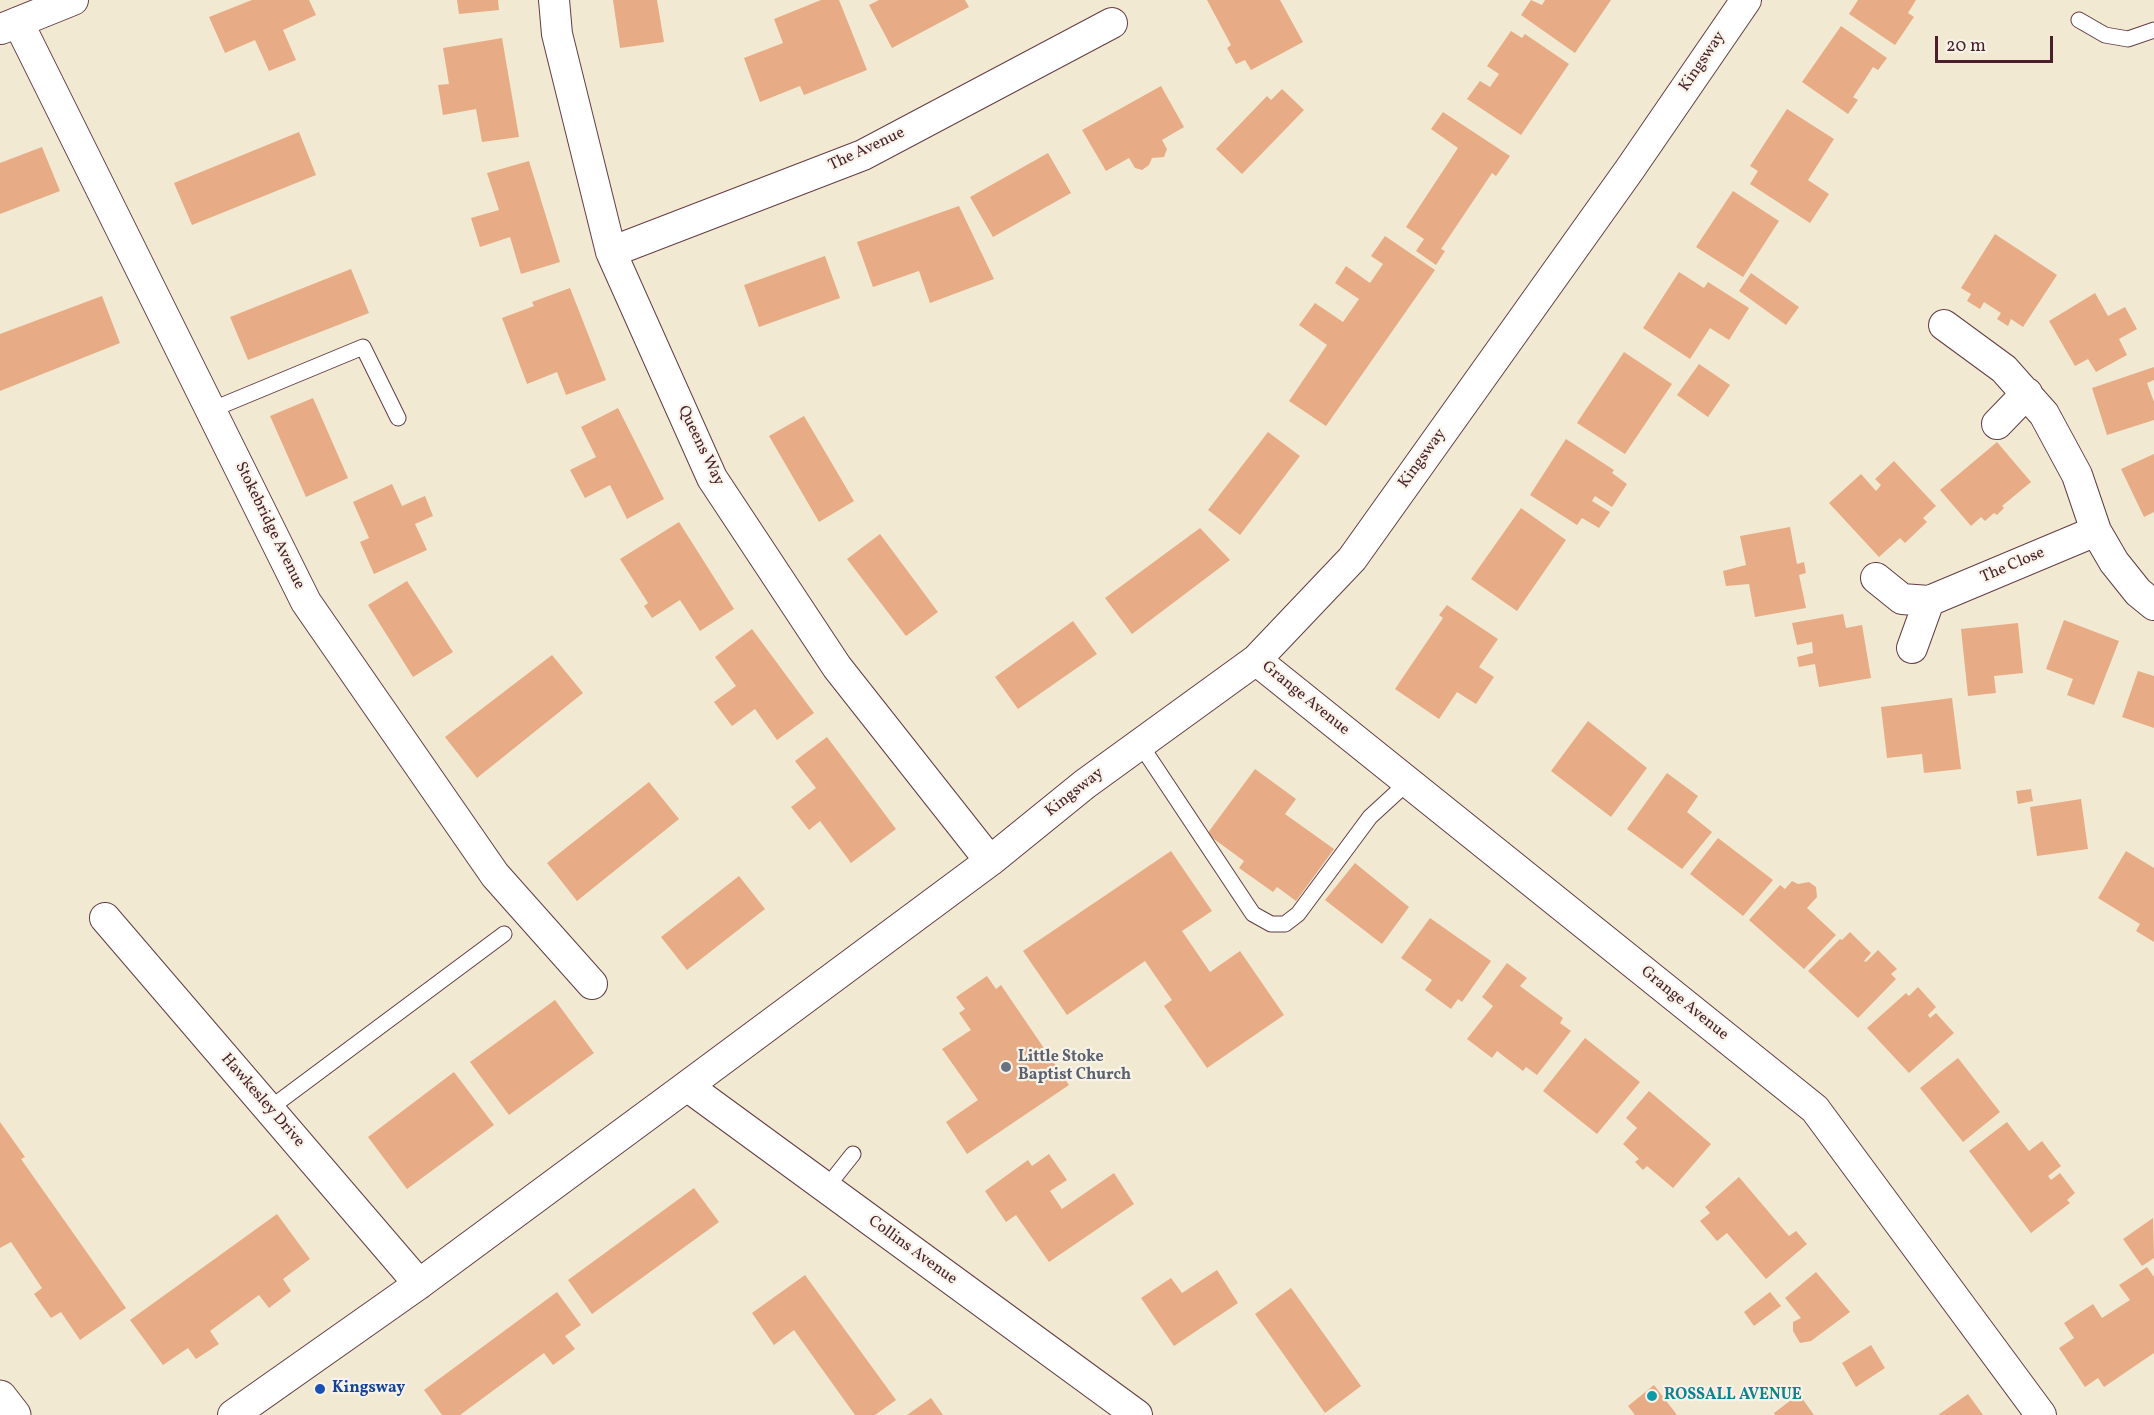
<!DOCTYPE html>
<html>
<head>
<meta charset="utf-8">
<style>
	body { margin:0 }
	#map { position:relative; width:2154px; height:1415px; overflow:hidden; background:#f2e9d2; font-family:Vollkorn,serif }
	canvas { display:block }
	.scale { position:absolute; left:1935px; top:36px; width:118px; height:27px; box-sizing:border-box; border:3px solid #4a1f2b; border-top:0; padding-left:8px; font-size:18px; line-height:21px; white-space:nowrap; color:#4a1f2b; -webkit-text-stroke:4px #f7f3e8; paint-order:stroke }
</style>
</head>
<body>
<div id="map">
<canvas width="2154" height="1415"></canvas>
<div class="scale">20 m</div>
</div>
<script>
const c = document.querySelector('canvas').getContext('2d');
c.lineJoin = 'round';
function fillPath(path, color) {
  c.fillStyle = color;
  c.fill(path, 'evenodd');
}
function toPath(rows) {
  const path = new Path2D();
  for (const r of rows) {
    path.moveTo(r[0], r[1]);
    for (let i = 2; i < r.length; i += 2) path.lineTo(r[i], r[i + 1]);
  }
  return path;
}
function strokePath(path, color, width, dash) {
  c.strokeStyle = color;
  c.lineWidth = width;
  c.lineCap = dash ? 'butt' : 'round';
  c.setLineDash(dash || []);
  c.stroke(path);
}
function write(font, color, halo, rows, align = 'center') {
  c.font = font + ' Vollkorn,serif';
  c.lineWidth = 4.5;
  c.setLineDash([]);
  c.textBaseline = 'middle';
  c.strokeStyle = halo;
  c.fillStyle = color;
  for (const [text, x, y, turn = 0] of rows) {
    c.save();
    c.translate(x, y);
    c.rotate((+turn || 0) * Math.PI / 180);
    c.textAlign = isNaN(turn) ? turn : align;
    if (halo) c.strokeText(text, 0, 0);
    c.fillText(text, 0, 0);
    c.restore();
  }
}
fillPath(toPath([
	[252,0,309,0,316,15,283,30,296,60,269,71,255,40,225,53,209,17],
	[457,0,498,0,499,10,459,14],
	[613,0,657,0,664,42,620,48],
	[821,0,839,0,867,70,804,95,800,86,760,102,744,58,783,43,774,19],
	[879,0,965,0,969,7,892,48,869,5],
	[1207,0,1280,0,1303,42,1251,70,1245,60,1236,64,1227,48,1231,45],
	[1531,0,1542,5,1545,0,1611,0,1575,53,1521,15],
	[1858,0,1916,0,1908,13,1914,17,1895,45,1849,14],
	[1841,26,1887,58,1878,70,1873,67,1864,81,1853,97,1858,100,1848,114,1802,82],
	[1511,31,1522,38,1525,34,1569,64,1521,135,1467,99,1480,81,1490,87,1499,74,1487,66],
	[502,38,519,137,482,142,476,109,443,115,438,85,449,84,443,48],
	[1161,86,1184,127,1162,140,1167,149,1164,157,1152,158,1149,165,1142,170,1135,168,1129,158,1106,171,1082,130],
	[1282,89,1304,110,1242,174,1216,149,1267,96,1271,100],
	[1787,109,1834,139,1808,180,1829,194,1810,223,1750,184,1758,171,1750,166],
	[1443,112,1510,156,1496,176,1492,173,1441,249,1445,251,1436,265,1416,251,1424,239,1406,227,1458,148,1431,129],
	[299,132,316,175,192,225,174,183],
	[42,147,60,191,0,214,0,163],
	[1048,153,1071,193,993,237,970,197],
	[529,161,560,262,521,274,510,237,480,247,471,218,499,210,487,173],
	[1733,191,1779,221,1743,277,1696,247],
	[959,206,994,279,930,303,919,271,873,287,857,242],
	[1995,234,2057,275,2023,327,2011,319,2008,326,1997,319,2001,313,1984,302,1980,309,1967,301,1971,294,1961,288],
	[1385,236,1435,270,1326,426,1289,401,1327,345,1299,325,1315,303,1343,322,1359,299,1335,283,1346,266,1370,283,1383,264,1371,256],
	[825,256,840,298,759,327,744,285],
	[351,269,369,313,248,360,230,317],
	[1679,272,1704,288,1708,282,1749,308,1729,340,1710,328,1690,359,1643,328],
	[1751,273,1799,307,1786,325,1739,291],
	[570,288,606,380,566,395,557,372,527,384,502,318,534,306,532,302],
	[2095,293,2108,316,2125,307,2137,329,2119,339,2127,355,2096,372,2088,359,2075,366,2049,321],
	[102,296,120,343,0,391,0,334],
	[1624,352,1672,384,1625,454,1577,423],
	[1699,364,1730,385,1708,417,1677,395],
	[2154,367,2154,380,2147,383,2154,402,2154,420,2107,435,2092,388],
	[313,398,348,478,306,497,270,416],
	[618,408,664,499,627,519,610,485,585,498,570,470,596,457,581,427],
	[804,416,854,501,819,522,769,436],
	[1268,432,1300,456,1240,535,1208,510],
	[1566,439,1614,470,1612,473,1627,484,1612,507,1595,496,1592,501,1610,512,1599,528,1582,518,1577,525,1530,495],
	[1997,442,2031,482,2002,506,2004,508,1997,515,1994,513,1985,521,1981,517,1971,526,1940,490],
	[2154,454,2154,512,2144,517,2121,469],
	[1894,461,1936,506,1923,518,1927,522,1905,543,1900,538,1879,557,1829,503,1861,474,1876,491,1881,485,1875,479],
	[392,484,402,506,425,496,433,516,415,524,427,550,374,574,360,542,369,538,353,502],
	[1521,508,1566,540,1517,611,1471,579],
	[679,522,734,609,700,631,680,600,652,618,644,606,648,603,620,559],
	[1790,527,1797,564,1804,562,1806,573,1799,575,1806,608,1755,617,1749,584,1726,586,1723,571,1746,565,1740,536],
	[1200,528,1230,560,1132,634,1105,598],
	[880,534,938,612,906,636,847,559],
	[407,581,453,652,413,677,368,605],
	[1447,605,1498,639,1479,667,1494,677,1476,704,1457,692,1439,719,1395,689,1443,618,1439,615],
	[1843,614,1846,628,1862,625,1871,678,1819,687,1815,664,1799,667,1797,657,1813,653,1812,642,1797,645,1792,623],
	[2064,620,2119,641,2094,705,2067,695,2073,679,2046,669],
	[1073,621,1097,654,1018,709,995,677],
	[2018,623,2023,673,1994,676,1996,693,1968,696,1961,629],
	[752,629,814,713,777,740,755,709,732,726,714,702,736,686,715,657],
	[552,655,583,693,477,778,445,737],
	[2138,671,2154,676,2154,728,2122,717],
	[1952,698,1961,769,1924,773,1922,754,1887,758,1881,707],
	[1588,721,1647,768,1611,817,1551,771],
	[827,737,896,829,851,863,820,821,809,830,791,807,816,788,795,761],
	[1255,769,1296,799,1285,814,1334,849,1296,901,1277,887,1273,892,1239,868,1244,861,1207,834],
	[1667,773,1698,796,1687,812,1712,832,1682,869,1627,829],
	[649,782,679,819,577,901,547,863],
	[2031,789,2033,801,2018,804,2016,791],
	[2081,799,2088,849,2037,856,2030,807],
	[1718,838,1773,880,1743,916,1690,874],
	[1171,851,1212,911,1182,931,1210,972,1240,951,1284,1015,1207,1068,1164,1006,1172,1000,1145,961,1067,1015,1023,951],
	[2126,851,2154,868,2154,942,2136,931,2140,924,2098,898],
	[1355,863,1409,907,1382,944,1325,900],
	[739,876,765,909,687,970,661,937],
	[1792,881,1798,884,1809,882,1816,887,1817,897,1807,908,1836,935,1804,969,1749,920,1780,885,1785,889],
	[1430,918,1491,961,1462,1002,1458,999,1451,1009,1425,990,1432,980,1401,958],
	[1850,932,1871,953,1864,961,1866,962,1878,950,1897,969,1891,974,1896,979,1858,1018,1808,971,1840,939,1842,940],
	[1507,963,1527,978,1520,986,1563,1018,1560,1023,1571,1031,1537,1075,1526,1067,1523,1071,1497,1051,1492,1058,1467,1039,1493,1006,1482,997],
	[987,976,996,989,1001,985,1069,1085,967,1154,946,1122,978,1100,942,1049,971,1030,959,1013,965,1009,956,997],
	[1918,987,1936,1007,1928,1015,1930,1018,1936,1013,1954,1033,1909,1073,1867,1028,1906,993,1909,996],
	[555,1000,594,1053,509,1115,470,1062],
	[1585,1038,1640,1082,1597,1134,1543,1091],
	[1958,1058,2000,1112,1963,1142,1920,1088],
	[454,1072,494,1125,407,1189,368,1137],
	[1649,1091,1711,1144,1673,1188,1647,1166,1643,1170,1635,1162,1639,1159,1623,1144,1637,1128,1626,1118],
	[0,1122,25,1157,21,1159,126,1308,80,1340,61,1312,51,1318,34,1294,42,1288,11,1242,0,1248],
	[2007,1122,2029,1151,2042,1141,2061,1166,2048,1176,2051,1180,2060,1173,2075,1193,2067,1200,2070,1203,2031,1233,1969,1151],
	[1049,1154,1067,1180,1050,1191,1062,1209,1114,1173,1134,1204,1049,1262,1016,1215,1006,1222,985,1191,1028,1160,1032,1166],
	[1739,1177,1789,1236,1796,1231,1807,1244,1766,1279,1727,1233,1717,1241,1700,1221,1710,1213,1705,1207],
	[694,1188,719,1222,592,1314,568,1280],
	[277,1214,310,1259,283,1279,291,1291,269,1308,259,1295,210,1331,219,1344,196,1359,188,1348,163,1365,130,1320],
	[2153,1218,2154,1258,2142,1266,2123,1239],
	[2147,1267,2154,1277,2154,1353,2104,1387,2098,1378,2085,1387,2059,1348,2074,1338,2064,1323,2093,1304,2102,1318,2130,1300,2119,1285],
	[1217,1270,1238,1303,1174,1346,1141,1298,1171,1278,1182,1293],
	[1816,1272,1850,1312,1811,1341,1800,1343,1793,1331,1793,1322,1801,1318,1785,1298],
	[805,1275,896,1400,875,1415,855,1415,794,1330,774,1345,752,1313],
	[1291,1288,1361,1386,1325,1413,1255,1314],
	[557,1292,581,1325,565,1336,575,1349,553,1365,544,1353,460,1415,442,1415,424,1390],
	[1770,1292,1781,1306,1754,1326,1744,1312],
	[1871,1345,1885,1368,1856,1387,1842,1363],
	[1654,1385,1677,1415,1635,1415,1628,1406],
	[1799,1394,1814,1415,1775,1415,1774,1413],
	[1968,1394,1983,1415,1938,1415],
	[931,1398,943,1415,907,1415]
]), '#e7ac85');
const lane = toPath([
	[2079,20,2105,35,2128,39,2154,30],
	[211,410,363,347,398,418],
	[1140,744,1253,914,1271,924,1285,924,1298,914,1370,817,1408,782],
	[269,1109,504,934],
	[826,1188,853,1154]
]);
const street = toPath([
	[554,0,557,34,611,252,712,478,837,667,990,861],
	[18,22,306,602,495,875,592,984],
	[1,29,73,0],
	[611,252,863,155,1112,23],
	[1944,325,2004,369,2044,414,2077,475,2096,531,2114,562,2138,592,2154,605],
	[1997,424,2027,393],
	[1876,578,1902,599,1929,601,2096,531],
	[1912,648,1929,601],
	[1256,660,1815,1109,2041,1415],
	[105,918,419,1284],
	[687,1086,1137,1415],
	[233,1415,419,1284,687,1086,990,861,1085,784,1256,660,1352,559,1630,169,1746,0]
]);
const secondary = toPath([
	[0,1397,14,1415]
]);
strokePath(lane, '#633d44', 17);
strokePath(street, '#633d44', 32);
strokePath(secondary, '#633d44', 35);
strokePath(lane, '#fff', 15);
strokePath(street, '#fff', 30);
strokePath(secondary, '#fff', 33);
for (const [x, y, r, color] of [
	[1006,1067,6,"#6b7280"],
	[320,1389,6,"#1a4fb4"],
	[1652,1396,6,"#0f9aa8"]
]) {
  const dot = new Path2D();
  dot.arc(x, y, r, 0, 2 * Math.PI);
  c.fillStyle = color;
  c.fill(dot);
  strokePath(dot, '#f7f3e8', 2);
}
write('16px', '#4a1f2b', '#f7f3e8', [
	["Kingsway",1703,62,-56],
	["The Avenue",867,150,-25],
	["Queens Way",700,446,64],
	["Kingsway",1423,459,-54],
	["Stokebridge Avenue",269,526,64],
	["The Close",2013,566,-23],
	["Grange Avenue",1305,699,39],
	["Kingsway",1075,793,-38],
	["Grange Avenue",1684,1004,39],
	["Hawkesley Drive",262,1101,49],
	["Collins Avenue",912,1251,36]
]);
write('bold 16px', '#5b616d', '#f7f3e8', [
	["Little Stoke",1018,1058],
	["Baptist Church",1018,1076]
], 'left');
write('bold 16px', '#164399', '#f7f3e8', [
	["Kingsway",332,1389]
], 'left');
write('bold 16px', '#0d838f', '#f7f3e8', [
	["ROSSALL AVENUE",1664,1396]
], 'left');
</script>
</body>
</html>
